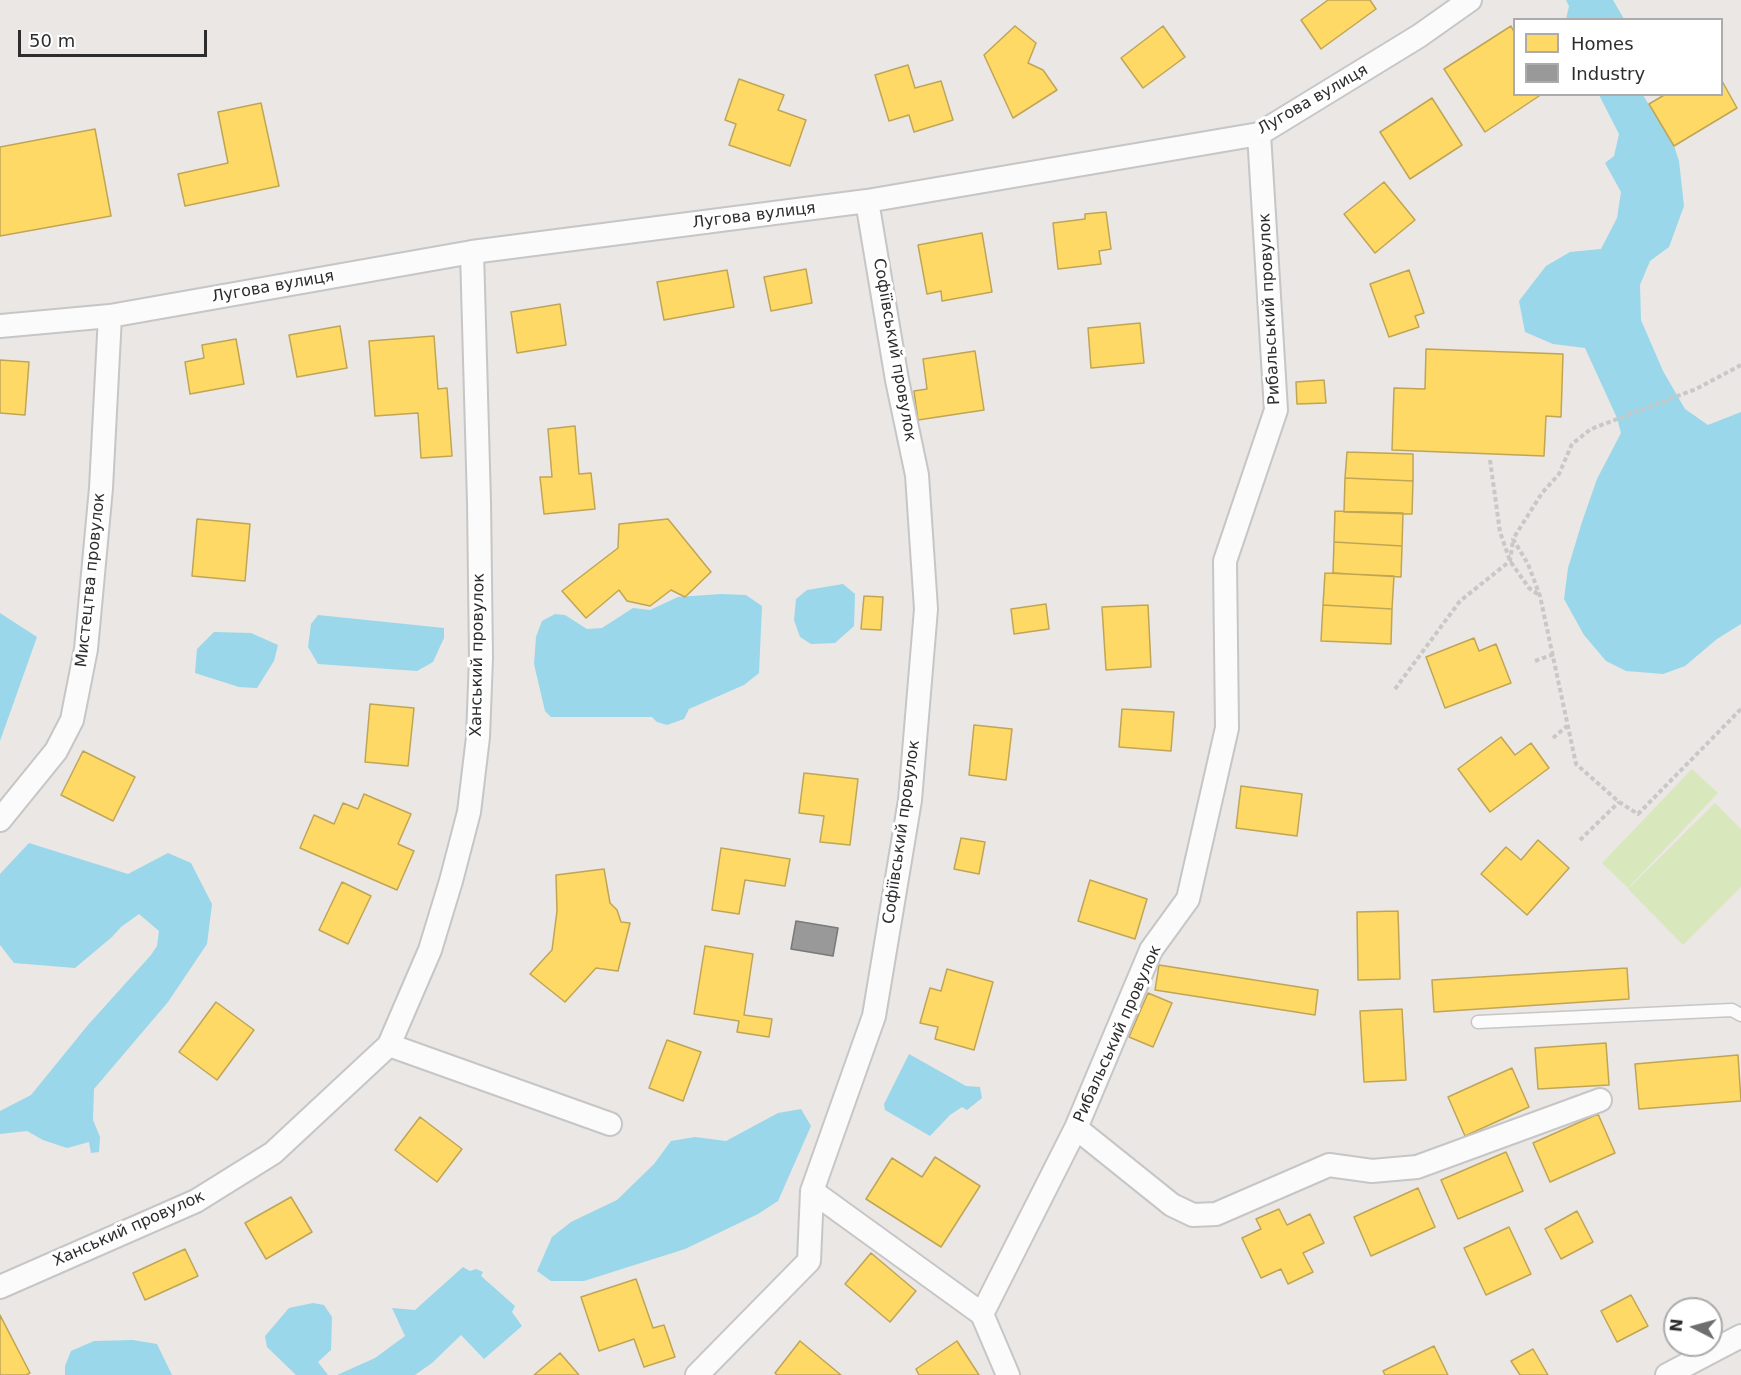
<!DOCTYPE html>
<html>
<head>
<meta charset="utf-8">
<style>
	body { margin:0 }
	#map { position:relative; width:1741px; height:1375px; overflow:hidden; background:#eae7e4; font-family:"DejaVu Sans",sans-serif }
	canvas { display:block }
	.legend { position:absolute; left:1513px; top:18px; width:210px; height:78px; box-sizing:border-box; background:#fff; border:2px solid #ababab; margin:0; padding:8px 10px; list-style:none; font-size:18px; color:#2d2d2d }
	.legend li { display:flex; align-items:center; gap:12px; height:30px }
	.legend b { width:30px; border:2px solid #ababab }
	.north { position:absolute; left:1663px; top:1297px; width:60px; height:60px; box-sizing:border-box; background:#fff; border:2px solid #ababab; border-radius:50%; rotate:276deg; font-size:16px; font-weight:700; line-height:24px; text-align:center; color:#2d2d2d }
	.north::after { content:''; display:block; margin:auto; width:21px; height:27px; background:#6f6e6d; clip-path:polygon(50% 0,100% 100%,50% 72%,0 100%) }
	.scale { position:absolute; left:18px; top:30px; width:189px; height:27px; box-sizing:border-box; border:3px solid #2d2d2d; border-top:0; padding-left:8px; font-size:18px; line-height:21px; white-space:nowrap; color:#2d2d2d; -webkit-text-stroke:4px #fff; paint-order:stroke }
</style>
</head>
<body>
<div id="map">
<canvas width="1741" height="1375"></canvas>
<ul class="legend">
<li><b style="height:16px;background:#ffd966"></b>Homes</li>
<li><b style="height:16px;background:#999"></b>Industry</li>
</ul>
<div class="north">N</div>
<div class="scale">50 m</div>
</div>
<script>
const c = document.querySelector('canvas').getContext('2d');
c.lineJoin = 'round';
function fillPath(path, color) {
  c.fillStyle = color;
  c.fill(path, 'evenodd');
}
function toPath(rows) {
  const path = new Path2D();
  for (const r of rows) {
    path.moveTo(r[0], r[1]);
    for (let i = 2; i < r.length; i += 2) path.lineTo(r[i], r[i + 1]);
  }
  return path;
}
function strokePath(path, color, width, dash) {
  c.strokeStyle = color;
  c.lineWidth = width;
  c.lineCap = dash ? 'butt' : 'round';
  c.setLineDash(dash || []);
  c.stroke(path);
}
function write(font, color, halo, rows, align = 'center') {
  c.font = font + ' "DejaVu Sans",sans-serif';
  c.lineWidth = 6;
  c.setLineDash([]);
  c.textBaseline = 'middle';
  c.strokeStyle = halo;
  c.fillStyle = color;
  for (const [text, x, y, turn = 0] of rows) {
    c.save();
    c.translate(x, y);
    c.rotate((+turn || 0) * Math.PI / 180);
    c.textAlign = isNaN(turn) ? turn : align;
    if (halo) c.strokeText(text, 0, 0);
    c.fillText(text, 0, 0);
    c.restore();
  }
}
fillPath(toPath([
	[1692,769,1718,793,1628,888,1602,863],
	[1715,803,1741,829,1741,887,1683,945,1628,889]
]), '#d8e8bc');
fillPath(toPath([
	[1566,0,1613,0,1624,19,1566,19,1569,6],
	[1599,95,1643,95,1674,146,1679,161,1684,206,1669,247,1650,261,1640,285,1641,320,1663,371,1685,409,1708,425,1741,412,1741,624,1717,639,1685,666,1663,674,1626,671,1606,661,1584,635,1564,599,1568,568,1582,522,1597,479,1621,433,1617,418,1585,348,1553,344,1525,332,1519,301,1546,266,1570,252,1601,249,1617,218,1621,192,1605,163,1614,156,1619,134],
	[843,584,855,594,854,626,835,643,811,644,800,637,794,620,796,599,807,590],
	[721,594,746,595,762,606,759,673,744,685,689,709,684,719,667,725,657,722,652,717,551,717,545,711,534,664,536,637,542,621,555,614,565,615,587,629,602,628,633,608,650,610,678,597],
	[0,613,37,637,0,741],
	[318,615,444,628,444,638,433,662,417,671,318,664,308,647,311,624],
	[214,632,251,633,278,645,274,661,257,688,239,687,195,673,197,649],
	[29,843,128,874,168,853,191,863,212,904,207,944,168,1002,94,1089,93,1120,100,1137,99,1152,91,1153,89,1142,67,1148,43,1140,27,1131,0,1134,0,1111,31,1095,88,1025,151,955,157,946,159,931,139,914,121,927,112,937,75,968,14,963,0,945,0,874],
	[909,1054,966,1086,980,1087,982,1098,967,1110,962,1107,950,1115,930,1136,885,1110,884,1104],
	[801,1109,811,1126,778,1201,758,1214,685,1249,584,1281,551,1281,537,1271,552,1237,571,1222,617,1200,654,1164,671,1141,695,1137,726,1141,778,1113],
	[463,1267,470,1271,476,1269,483,1272,481,1276,515,1306,512,1312,522,1326,484,1359,461,1335,432,1363,415,1375,337,1375,375,1358,405,1336,392,1308,415,1310],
	[313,1303,324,1305,332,1317,331,1350,318,1362,328,1375,296,1375,267,1347,265,1336,289,1308],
	[133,1340,157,1344,172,1375,65,1375,65,1366,71,1351,94,1341]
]), '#9ad7ea');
const homes = toPath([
	[1328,0,1370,0,1376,9,1321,49,1301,20,1328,0],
	[1015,26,1036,43,1028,63,1043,70,1057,90,1013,118,984,55,1015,26],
	[1163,26,1185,57,1143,88,1121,58,1163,26],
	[1511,26,1514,32,1514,94,1542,94,1485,132,1444,69,1511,26],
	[908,65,915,88,941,81,953,120,914,132,909,115,889,121,875,75,908,65],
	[739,79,784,95,778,110,806,120,790,166,729,145,736,124,725,120,739,79],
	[1722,81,1737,108,1674,146,1649,104,1666,94,1722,94,1722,81],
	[1432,98,1462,145,1410,179,1380,132,1432,98],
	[261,103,279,186,185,206,178,174,228,163,218,112,261,103],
	[95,129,111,216,0,236,0,147,95,129],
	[1384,182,1415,220,1375,253,1344,214,1384,182],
	[1106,212,1111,249,1099,251,1101,264,1058,269,1053,223,1085,219,1085,214,1106,212],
	[982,233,992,292,942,301,941,291,927,294,918,245,982,233],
	[806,269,812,303,771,311,764,277,806,269],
	[727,270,734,307,664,320,657,282,727,270],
	[1409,270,1424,313,1415,316,1419,327,1389,337,1370,284,1409,270],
	[560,304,566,345,517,353,511,312,560,304],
	[1140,323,1144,363,1091,368,1088,328,1140,323],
	[340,326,347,368,297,377,289,335,340,326],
	[434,336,438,389,447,388,452,456,421,458,418,413,375,416,369,341,434,336],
	[236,339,244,384,190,394,185,362,204,358,202,345,236,339],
	[1426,349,1563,354,1561,417,1546,416,1544,456,1392,450,1394,388,1425,389,1426,349],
	[975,351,984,410,918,420,914,391,927,389,923,359,975,351],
	[0,360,29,362,25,415,0,413,0,360],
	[1324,380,1326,403,1297,404,1296,382,1324,380],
	[575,426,579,474,591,473,595,509,544,514,540,477,552,477,548,429,575,426],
	[1347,452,1413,454,1413,481,1345,478,1347,452],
	[1345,478,1413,481,1412,514,1344,512,1345,478],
	[1335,511,1403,513,1402,546,1334,542,1335,511],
	[197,519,250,524,245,581,192,576,197,519],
	[668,519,711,572,685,597,671,590,650,606,627,601,619,590,586,618,562,591,618,548,619,524,668,519],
	[1334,542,1402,546,1401,577,1333,573,1334,542],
	[1325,573,1394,576,1392,609,1323,605,1325,573],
	[864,596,883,597,881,630,861,629,864,596],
	[1046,604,1049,629,1014,634,1011,609,1046,604],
	[1148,605,1151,667,1106,670,1102,607,1148,605],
	[1323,605,1392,609,1391,644,1321,641,1323,605],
	[1474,638,1479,651,1496,644,1511,683,1445,708,1426,657,1474,638],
	[370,704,414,708,408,766,365,762,370,704],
	[1122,709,1174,712,1171,751,1119,747,1122,709],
	[974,725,1012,729,1006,780,969,775,974,725],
	[1501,737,1515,755,1531,743,1549,768,1490,812,1458,769,1501,737],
	[83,751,135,777,113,821,61,795,83,751],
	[804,773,858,779,850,845,820,842,824,816,799,813,804,773],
	[1241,786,1302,794,1297,836,1236,828,1241,786],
	[364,794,411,814,398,844,414,851,397,890,300,848,314,815,334,824,343,803,358,809,364,794],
	[961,838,985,842,979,874,954,869,961,838],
	[1538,840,1569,868,1527,915,1481,874,1506,847,1521,860,1538,840],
	[721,848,790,859,785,886,745,880,739,914,712,910,721,848],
	[604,869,610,903,617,910,621,922,630,923,618,971,596,968,565,1002,530,974,552,950,557,911,556,875,604,869],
	[1090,880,1147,899,1135,939,1078,921,1090,880],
	[342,882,371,896,348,944,319,930,342,882],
	[1398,911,1400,979,1358,980,1357,912,1398,911],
	[705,946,753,954,744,1015,772,1019,769,1037,737,1032,739,1021,694,1014,705,946],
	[1159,965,1318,990,1315,1015,1155,990,1159,965],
	[1627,968,1629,999,1434,1012,1432,980,1627,968],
	[947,969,993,982,974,1050,935,1039,938,1027,920,1023,930,988,941,991,947,969],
	[1148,993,1172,1003,1153,1047,1129,1037,1148,993],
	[216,1002,254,1030,217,1080,179,1052,216,1002],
	[1402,1009,1406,1080,1364,1082,1360,1011,1402,1009],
	[667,1040,701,1052,683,1101,649,1088,667,1040],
	[1606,1043,1609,1085,1538,1089,1535,1048,1606,1043],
	[1738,1055,1741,1101,1639,1109,1635,1064,1738,1055],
	[1512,1068,1529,1107,1465,1136,1448,1097,1512,1068],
	[1598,1114,1615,1153,1550,1182,1533,1143,1598,1114],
	[420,1117,462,1149,437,1182,395,1150,420,1117],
	[1506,1152,1523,1191,1458,1219,1441,1180,1506,1152],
	[935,1157,980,1186,941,1247,866,1199,892,1158,922,1177,935,1157],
	[1418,1188,1435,1227,1371,1256,1354,1217,1418,1188],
	[291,1197,312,1232,266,1259,245,1223,291,1197],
	[1279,1209,1287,1225,1310,1214,1324,1243,1303,1253,1313,1272,1288,1284,1281,1269,1261,1278,1242,1238,1261,1229,1256,1219,1279,1209],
	[1577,1211,1593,1242,1561,1259,1545,1229,1577,1211],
	[1509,1227,1531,1274,1486,1295,1464,1248,1509,1227],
	[185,1249,198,1276,145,1300,133,1273,185,1249],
	[871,1253,916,1291,890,1322,845,1284,871,1253],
	[636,1279,653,1328,664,1325,675,1357,644,1367,634,1339,599,1351,581,1297,636,1279],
	[1631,1295,1648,1326,1617,1342,1601,1311,1631,1295],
	[0,1315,30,1373,26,1375,0,1375,0,1315],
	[800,1341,841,1375,777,1375,775,1373,800,1341],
	[957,1341,979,1375,919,1375,916,1369,957,1341],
	[1434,1346,1448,1375,1385,1375,1383,1371,1434,1346],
	[1533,1349,1548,1375,1520,1375,1511,1361,1533,1349],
	[560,1353,579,1375,534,1375,560,1353]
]);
fillPath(homes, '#ffd966');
strokePath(homes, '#c0a555', 1.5);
const industry = toPath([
	[796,921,838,928,833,956,791,949,796,921]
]);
fillPath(industry, '#999');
strokePath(industry, '#797979', 1.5);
const service = toPath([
	[1478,1022,1732,1010,1741,1015]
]);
const minor = toPath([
	[1259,134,1276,410,1225,561,1227,728,1188,899,1151,950,1076,1128,1172,1205,1193,1215,1216,1214,1329,1165,1372,1171,1417,1167,1600,1100],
	[0,326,110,316,472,252,867,201,1259,134,1419,36,1470,0],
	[0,820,56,751,72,720,86,649,101,488,110,316],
	[389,1045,610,1124],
	[812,1191,982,1314,1008,1375],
	[0,1287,196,1201,273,1153,389,1045,430,950,451,881,469,812,478,737,481,658,479,502,472,252],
	[982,1314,1076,1128],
	[697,1375,809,1261,812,1191,874,1016,910,800,926,609,917,475,897,380,867,201],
	[1667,1375,1741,1336]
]);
strokePath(service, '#c6c6c6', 15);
strokePath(minor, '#c6c6c6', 26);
strokePath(toPath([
	[1741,365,1696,389,1591,429,1572,444,1559,474,1542,493,1513,539,1528,564,1540,596,1576,764,1619,802,1638,814,1741,709],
	[1490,460,1500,532,1510,561,1529,588,1539,595],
	[1535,661,1554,654],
	[1395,689,1460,601,1510,561,1513,540],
	[1553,738,1567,726],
	[1580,840,1619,802]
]), '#c8c8c8', 4, [4.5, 3]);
strokePath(service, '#fcfbfb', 12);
strokePath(minor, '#fcfbfb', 22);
write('16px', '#2d2d2d', '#fff', [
	["Лугова вулиця",1313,100,-30],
	["Лугова вулиця",754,216,-7],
	["Лугова вулиця",273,287,-10],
	["Рибальський провулок",1270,309,-93],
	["Софіївський провулок",894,350,80],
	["Мистецтва провулок",91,580,-84],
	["Ханський провулок",478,655,-89],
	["Софіївський провулок",902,832,-82],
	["Рибальський провулок",1118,1034,-66],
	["Ханський провулок",129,1229,-24]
]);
</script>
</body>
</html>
